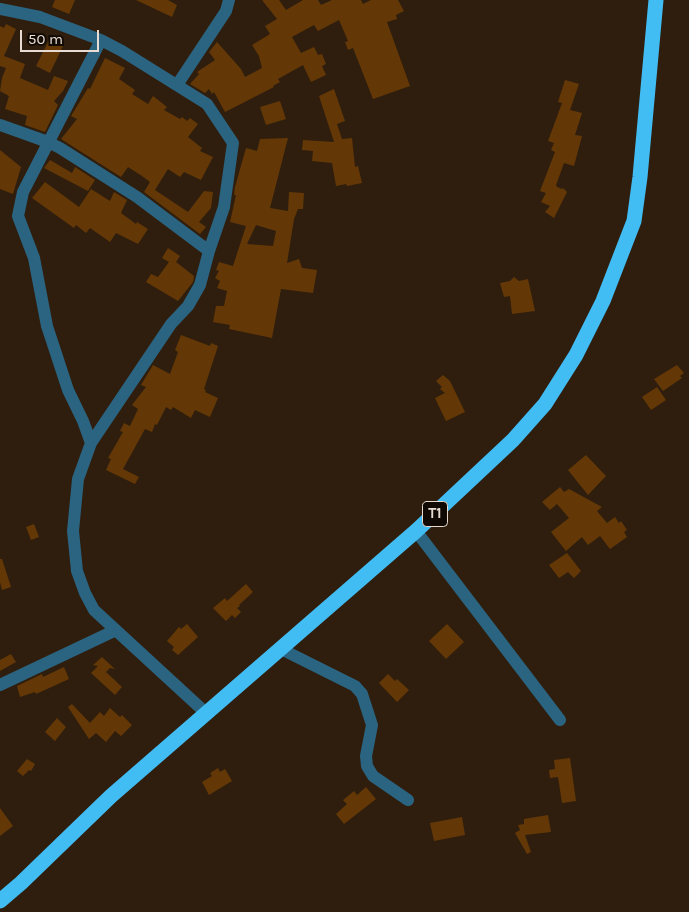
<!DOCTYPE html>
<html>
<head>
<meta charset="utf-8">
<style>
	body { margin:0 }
	#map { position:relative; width:689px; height:912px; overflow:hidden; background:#2f1e0e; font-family:Karla,sans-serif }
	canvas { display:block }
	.scale { position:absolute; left:20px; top:30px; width:79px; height:22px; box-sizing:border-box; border:2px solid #e8dcd2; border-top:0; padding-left:6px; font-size:15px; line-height:18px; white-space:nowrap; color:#e8dcd2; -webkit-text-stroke:4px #110a04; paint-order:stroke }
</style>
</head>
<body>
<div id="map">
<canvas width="689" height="912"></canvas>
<div class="scale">50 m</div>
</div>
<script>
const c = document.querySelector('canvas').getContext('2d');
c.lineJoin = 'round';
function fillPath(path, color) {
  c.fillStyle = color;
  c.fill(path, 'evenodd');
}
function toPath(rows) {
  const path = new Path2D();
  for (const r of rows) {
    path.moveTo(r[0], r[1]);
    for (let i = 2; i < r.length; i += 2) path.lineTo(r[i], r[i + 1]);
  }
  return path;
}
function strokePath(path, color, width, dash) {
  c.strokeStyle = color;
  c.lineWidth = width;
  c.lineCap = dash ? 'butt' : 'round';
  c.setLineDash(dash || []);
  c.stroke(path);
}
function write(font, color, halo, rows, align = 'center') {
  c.font = font + ' Karla,sans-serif';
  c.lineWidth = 5;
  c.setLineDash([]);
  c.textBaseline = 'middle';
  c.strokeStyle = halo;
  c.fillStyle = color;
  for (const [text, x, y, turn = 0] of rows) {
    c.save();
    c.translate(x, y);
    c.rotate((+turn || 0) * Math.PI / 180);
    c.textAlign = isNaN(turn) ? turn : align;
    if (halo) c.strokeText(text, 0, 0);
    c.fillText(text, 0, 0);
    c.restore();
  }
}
fillPath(toPath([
	[55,0,75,0,69,14,52,7],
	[136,0,168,0,177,5,172,17],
	[262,0,279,0,286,10,303,0,318,0,321,5,332,0,361,0,363,4,371,0,398,0,404,11,396,15,397,19,387,22,410,86,373,99,353,48,348,50,345,42,348,41,339,20,318,31,314,25,292,37,301,53,314,47,318,55,322,54,326,64,322,66,326,75,311,82,303,65,278,79,280,82,273,86,274,87,225,112,214,92,212,94,209,89,205,93,190,84,199,74,197,72,215,60,209,52,217,42,241,69,245,77,262,68,259,56,252,45,270,34,265,26,277,19],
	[6,24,16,29,4,56,25,64,20,78,48,90,54,76,68,81,63,91,54,101,58,105,45,132,25,125,27,116,5,109,9,96,0,91,2,78,6,68,0,66,0,26,4,28],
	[49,40,63,46,50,73,36,66],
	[105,58,125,68,119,79,135,90,132,94,148,104,153,96,167,107,164,110,180,119,182,117,187,121,190,118,198,124,188,137,202,148,200,151,213,157,201,180,184,172,180,177,168,169,155,190,188,212,204,191,213,192,211,208,199,222,206,227,200,234,144,192,150,182,142,176,128,167,121,177,61,139,77,119,71,116,88,88,90,89],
	[565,80,579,84,570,110,582,113,575,135,582,136,574,166,564,163,556,185,557,187,562,189,563,188,567,192,554,218,545,212,550,206,541,202,546,193,540,191,555,152,551,150,554,143,548,141,562,103,558,102],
	[334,89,345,121,337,124,342,139,352,138,355,167,358,166,362,183,347,186,346,184,336,186,332,163,312,161,313,151,302,150,303,140,334,142,319,96],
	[280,101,286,119,266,125,260,107],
	[288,138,270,208,288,211,289,192,304,193,303,209,298,209,294,219,287,263,299,259,302,268,317,270,313,293,281,289,272,338,229,329,230,325,213,322,216,306,224,306,227,291,217,288,220,281,215,278,219,271,216,270,219,262,233,266,246,226,230,222,236,195,234,195,235,187,246,148,257,151,260,139],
	[256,225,276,231,273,246,247,244],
	[0,150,21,167,13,194,0,189],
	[50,160,72,173,75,167,95,180,88,191,44,168],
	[45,182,79,207,91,189,110,201,114,192,127,200,121,213,136,224,137,222,148,229,138,244,116,233,110,242,90,228,86,233,76,225,74,228,32,198],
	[168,248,180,256,176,262,194,276,193,282,178,301,146,282,151,274,158,277,169,262,162,258],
	[514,277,519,281,528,279,535,311,512,314,510,296,504,297,500,283,510,281],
	[181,335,210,346,211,343,218,346,204,389,206,390,205,392,218,398,210,417,195,410,191,418,173,407,171,410,166,407,157,425,155,424,152,432,145,429,123,469,139,477,135,484,106,470,111,459,108,458,123,432,120,431,124,423,130,426,138,409,132,405,146,387,141,385,153,365,170,374,178,352,175,350],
	[677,365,684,373,680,376,682,378,663,391,654,379],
	[443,375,450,381,465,412,446,421,435,398,445,393,440,389,442,387,436,381],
	[657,387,666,400,651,410,642,397],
	[586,455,606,476,588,495,568,470],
	[560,487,564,492,569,489,602,507,597,511,607,523,615,517,619,523,621,521,627,530,624,532,627,537,610,549,600,536,588,545,582,537,566,551,551,532,569,518,557,504,550,510,542,502],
	[34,524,39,537,31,540,26,527],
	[567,553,581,571,574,578,568,572,559,578,549,565],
	[0,559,2,559,11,587,2,590,0,582],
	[246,584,253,592,239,605,240,606,237,608,241,612,235,618,232,615,226,621,213,608,225,598,227,601],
	[187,624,198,637,178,655,172,650,174,647,167,641,179,627,181,629],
	[447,624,464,642,446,659,429,641],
	[11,654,16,662,0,671,0,660],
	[102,657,115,669,110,668,106,672,122,687,115,695,91,673,98,666,93,665],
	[64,667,69,679,36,694,35,692,20,697,17,686,42,674,43,677],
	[388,674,395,681,397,679,409,690,397,702,379,683],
	[72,704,90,723,100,712,104,716,110,708,120,717,122,715,132,725,121,736,115,731,106,742,96,733,89,739,68,707],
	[57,718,66,727,55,741,45,732],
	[570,758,576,801,562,803,558,777,550,778,549,770,555,769,554,760],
	[27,759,35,764,31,771,29,770,23,776,17,771],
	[218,768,220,772,225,769,232,781,209,795,202,782,212,776,210,773],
	[366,787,376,799,344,824,336,814,347,804,343,800,354,791,357,795],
	[0,808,13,826,0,836],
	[548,815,551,832,525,835,531,852,527,854,515,833,520,830,518,825,524,824,524,819],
	[462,817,465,835,434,841,430,823]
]), '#633806');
strokePath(toPath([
	[0,9,40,17,101,40,122,51,207,104,233,143,224,207,209,251,200,285,188,306,171,324,91,443,78,479,73,531,77,571,85,593,94,610,207,714],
	[177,85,226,11,229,0],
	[0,125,48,142,60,148,137,197,209,251],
	[91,443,83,421,68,390,47,326,34,258,18,216,23,192,101,40],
	[416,531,560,720],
	[281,649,355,686,362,694,372,725,366,756,367,766,373,776,408,800],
	[0,685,116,630]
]), '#2b6480', 12);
strokePath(toPath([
	[0,901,21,883,111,796,416,531,513,440,545,404,576,355,603,301,634,221,640,177,656,0]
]), '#42bdf4', 15);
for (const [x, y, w] of [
	[435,514,25]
]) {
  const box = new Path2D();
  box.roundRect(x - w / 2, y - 12.5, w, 25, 4);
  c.fillStyle = '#110a04';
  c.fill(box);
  strokePath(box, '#e8dcd2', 1);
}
write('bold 15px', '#e8dcd2', null, [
	["T1",435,514]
]);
</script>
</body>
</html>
